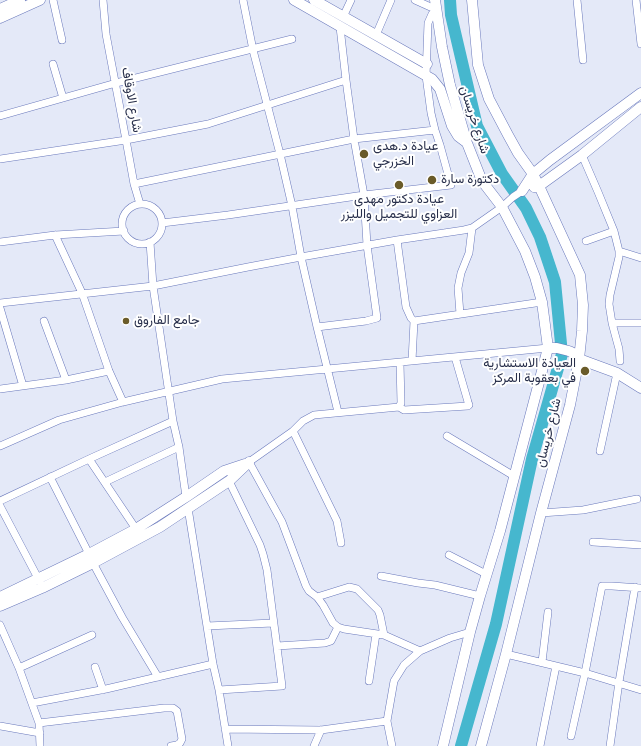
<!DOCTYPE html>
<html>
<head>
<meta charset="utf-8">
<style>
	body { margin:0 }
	canvas { display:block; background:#e4e9f8 }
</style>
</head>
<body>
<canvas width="641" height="746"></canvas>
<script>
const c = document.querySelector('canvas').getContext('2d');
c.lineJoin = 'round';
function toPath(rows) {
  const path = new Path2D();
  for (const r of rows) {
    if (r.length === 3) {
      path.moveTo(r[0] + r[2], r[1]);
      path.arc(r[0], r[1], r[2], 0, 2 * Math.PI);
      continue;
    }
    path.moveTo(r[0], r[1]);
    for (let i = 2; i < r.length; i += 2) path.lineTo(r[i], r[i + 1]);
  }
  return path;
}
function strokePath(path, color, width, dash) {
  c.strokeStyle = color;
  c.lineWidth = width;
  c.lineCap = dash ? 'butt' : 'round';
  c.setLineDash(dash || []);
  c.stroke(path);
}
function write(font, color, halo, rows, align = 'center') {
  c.font = font + ' Roboto,Vazirmatn,sans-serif';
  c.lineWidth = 4;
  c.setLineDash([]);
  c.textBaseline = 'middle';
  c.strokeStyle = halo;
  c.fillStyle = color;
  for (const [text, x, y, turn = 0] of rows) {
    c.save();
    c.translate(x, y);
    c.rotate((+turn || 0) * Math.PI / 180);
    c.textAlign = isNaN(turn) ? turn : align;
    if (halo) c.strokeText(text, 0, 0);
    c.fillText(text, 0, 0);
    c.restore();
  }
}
strokePath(toPath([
	[450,0,451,15,477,126,502,174,526,208,540,237,555,282,562,354,532,459,496,624,461,746]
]), '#46b7ce', 12);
const street = toPath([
	[53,0,62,40],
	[103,0,106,34,126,140,134,184,140,204],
	[243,0,253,50,280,154,292,206,301,257,317,327,338,412],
	[415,0,435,9],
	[577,0,583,60],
	[636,0,641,44],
	[343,17,351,0],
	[376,35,391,0],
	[53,64,63,98],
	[0,116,116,83,292,39],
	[582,155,598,192,614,231,619,251,619,257,610,295,609,304,612,323,619,349,620,361],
	[0,159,126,140,208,124,346,80],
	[134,184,354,139,435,130],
	[142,224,20],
	[162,223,228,215,364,195,451,185,440,145,435,130,431,113,426,76,428,23,432,14,436,10],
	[55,235,82,293,109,371,123,402],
	[397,240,406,307,411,318,414,321,412,361],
	[586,241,614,231],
	[0,242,55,235,124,231],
	[150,242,153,286,173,421,179,447,186,497],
	[619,251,641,258],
	[0,303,153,286,248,267,301,257,397,240,464,230,472,228,502,207,513,197,522,191],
	[0,308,23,386],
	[460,314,458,288,461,273,469,253,472,228],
	[44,321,66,380],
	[414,321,542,302],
	[612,323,641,323],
	[317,327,366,321,377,318,367,245,364,195,354,139,346,80,340,27],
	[0,389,66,380,109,371],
	[399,407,401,403,400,363],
	[293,431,337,521,341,543],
	[447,436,514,476],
	[0,446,59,420,123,402,222,379,548,348],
	[600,451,617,373],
	[89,459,136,529],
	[50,477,89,554],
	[105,482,179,447],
	[0,501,89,459,173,421],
	[0,506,40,582],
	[188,508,213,664,219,690,228,746],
	[541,513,583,510,637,499],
	[593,542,641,545],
	[449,555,486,574],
	[93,563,122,617,158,677],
	[381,576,418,583,435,585,480,596],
	[317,597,349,587,357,589,378,610,380,615,384,635],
	[0,625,19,668,39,723,40,746],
	[207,626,273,623],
	[277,646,325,643,331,641,338,627],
	[420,651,384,635,344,629,338,627,333,623,323,605,317,597,309,591,306,586,282,522,249,462,293,431,303,421,314,415,399,407,404,410,468,406,469,405,468,402,455,357],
	[506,654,585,673,641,690],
	[542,662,548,612],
	[95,667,103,690],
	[19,668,92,635],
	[369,681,376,634],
	[219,690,282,686,267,570,263,554,260,545,229,481],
	[32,703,106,689,213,664],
	[39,723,164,708,173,708,177,711,182,739,180,743,177,745,171,746],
	[0,726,40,733],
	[225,729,321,730,387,721],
	[571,736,585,673,602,586,612,586,641,588],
	[314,746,321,730],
	[392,746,387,721,394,681,404,665,420,651,450,638,470,632],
	[540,746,556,666],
	[610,746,619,682,635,587]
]);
const secondary = toPath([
	[294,0,432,79,440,89,452,126,458,136,466,142],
	[314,0,427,64],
	[435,0,442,47,450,85,467,143,482,181,502,207,525,251,535,277,542,302,548,348,500,531,480,596,470,632,443,746],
	[472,0,478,65,489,99,508,135,518,153,533,174,539,186,580,275,583,305,582,331,579,359,570,405,541,513,506,654,481,746],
	[0,9,20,0],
	[0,18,40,0],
	[534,187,539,186,582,155,641,107],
	[522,191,533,174,550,160,641,93],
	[548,348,557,348,569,351,575,354,579,359,617,373,641,388],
	[0,597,89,554,136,529,186,497,224,471,245,464],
	[0,606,42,588,93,563,160,527,229,481,249,462]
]);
strokePath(street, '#6a79bc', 8);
strokePath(secondary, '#6a79bc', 11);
strokePath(street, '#fff', 7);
strokePath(secondary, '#fff', 10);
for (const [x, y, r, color] of [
	[364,154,5,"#6a5b29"],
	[432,180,5,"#6a5b29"],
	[399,185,5,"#6a5b29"],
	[126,321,4,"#6a5b29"],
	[585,371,5,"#6a5b29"]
]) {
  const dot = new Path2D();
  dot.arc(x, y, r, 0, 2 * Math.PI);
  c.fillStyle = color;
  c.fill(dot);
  strokePath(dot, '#fff', 1.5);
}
write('13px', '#282f4b', '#fff', [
	["شارع الاوقاف",131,100,80],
	["شارع خريسان",474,120,72],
	["شارع خريسان",549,433,-76]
]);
write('13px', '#282f4b', '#fff', [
	["عيادة د.هدى",373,147],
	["الخزرجي",373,162],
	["دكتورة سارة",441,180],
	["عيادة دكتور مهدي",399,200,"center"],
	["العزاوي للتجميل والليزر",399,215,"center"],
	["جامع الفاروق",134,321],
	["العيادة الاستشارية",576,364,"right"],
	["في بعقوبة المركز",576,379,"right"]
], 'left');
</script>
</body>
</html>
